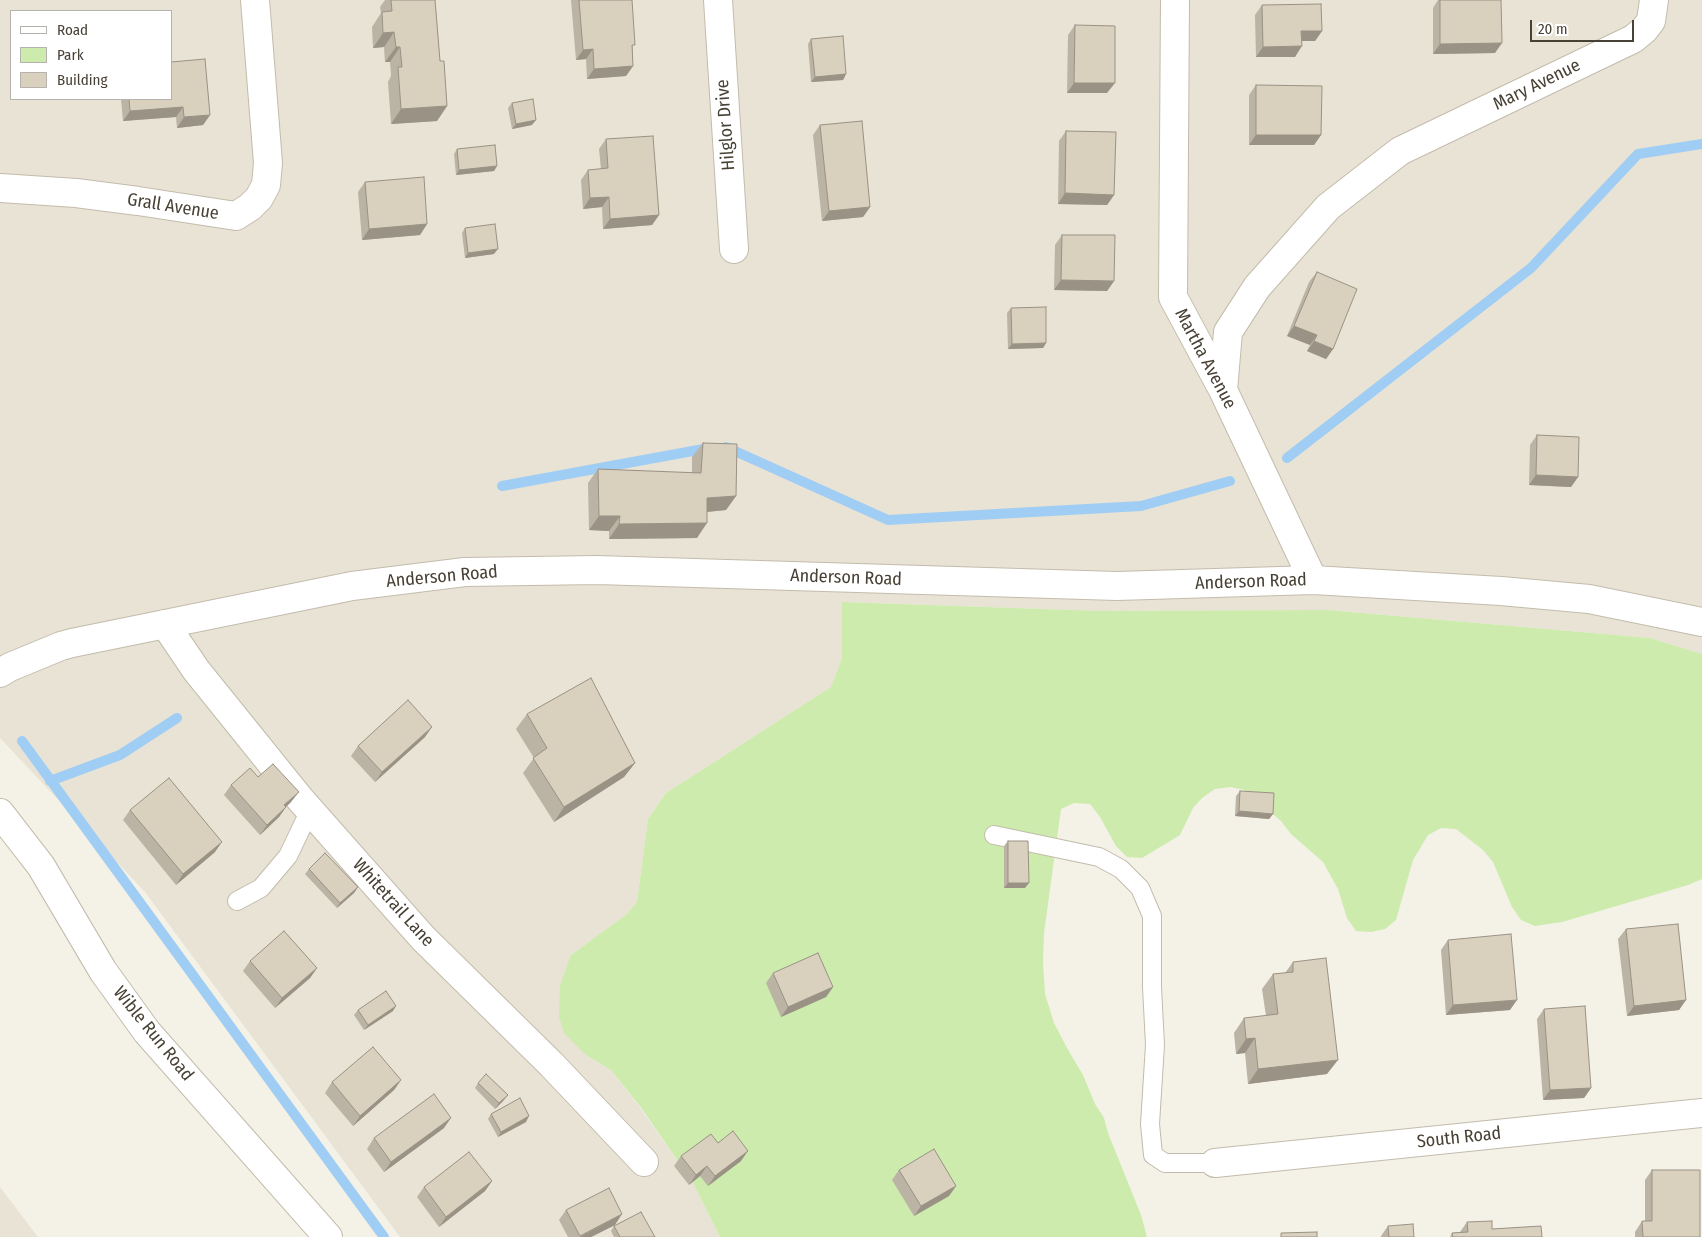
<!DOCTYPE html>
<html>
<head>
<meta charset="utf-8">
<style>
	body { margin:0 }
	#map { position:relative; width:1702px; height:1237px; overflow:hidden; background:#f4f1e7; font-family:"Fira Sans Condensed",sans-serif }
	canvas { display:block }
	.legend { position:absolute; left:10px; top:10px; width:162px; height:90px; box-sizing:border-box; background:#fff; border:1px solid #b6b3ae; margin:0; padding:6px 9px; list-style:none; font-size:15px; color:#484135 }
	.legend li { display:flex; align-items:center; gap:10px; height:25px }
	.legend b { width:25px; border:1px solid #b6b3ae }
	.scale { position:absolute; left:1530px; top:20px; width:104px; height:22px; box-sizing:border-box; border:2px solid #484135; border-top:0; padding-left:6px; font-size:15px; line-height:18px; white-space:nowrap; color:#484135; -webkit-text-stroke:4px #fff; paint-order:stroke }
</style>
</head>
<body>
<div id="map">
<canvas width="1702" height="1237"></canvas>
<ul class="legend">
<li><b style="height:6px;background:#fff"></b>Road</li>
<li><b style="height:14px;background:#ccebad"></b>Park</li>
<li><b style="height:14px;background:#dad0be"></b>Building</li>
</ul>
<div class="scale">20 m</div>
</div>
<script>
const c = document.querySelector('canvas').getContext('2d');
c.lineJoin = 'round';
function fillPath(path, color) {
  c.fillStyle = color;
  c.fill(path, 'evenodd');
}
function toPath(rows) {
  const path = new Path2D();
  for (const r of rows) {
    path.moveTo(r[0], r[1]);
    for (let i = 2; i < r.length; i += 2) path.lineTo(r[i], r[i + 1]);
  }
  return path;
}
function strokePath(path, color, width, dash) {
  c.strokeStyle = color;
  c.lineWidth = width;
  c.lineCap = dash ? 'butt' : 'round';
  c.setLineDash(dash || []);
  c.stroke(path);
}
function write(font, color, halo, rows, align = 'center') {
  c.font = font + ' "Fira Sans Condensed",sans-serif';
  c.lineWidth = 5;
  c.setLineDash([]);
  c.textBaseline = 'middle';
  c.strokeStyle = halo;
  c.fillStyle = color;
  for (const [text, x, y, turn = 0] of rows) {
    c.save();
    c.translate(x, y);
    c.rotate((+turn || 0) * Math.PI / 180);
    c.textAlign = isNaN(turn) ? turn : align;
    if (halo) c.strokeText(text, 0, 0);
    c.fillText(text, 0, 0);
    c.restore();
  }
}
fillPath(toPath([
	[0,0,1702,0,1702,654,1650,638,1327,610,1100,611,842,602,842,658,831,687,666,793,648,819,637,902,627,914,571,955,586,1055,611,1070,641,1109,693,1183,720,1237,400,1237,145,892,0,738],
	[11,11,171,11,171,99,11,99],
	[0,1187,38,1237,0,1237]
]), '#e9e3d5');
fillPath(toPath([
	[842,602,1100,611,1327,610,1650,638,1702,654,1702,879,1688,885,1562,922,1535,926,1521,920,1512,907,1493,862,1483,850,1456,829,1441,828,1428,835,1413,860,1396,920,1385,929,1371,932,1356,931,1347,918,1338,889,1323,862,1291,834,1281,821,1244,790,1231,787,1215,789,1202,798,1193,808,1180,835,1142,858,1127,857,1116,846,1100,817,1090,804,1074,803,1061,809,1044,933,1043,962,1045,994,1054,1023,1067,1048,1083,1075,1095,1104,1104,1118,1108,1133,1141,1215,1147,1237,720,1237,693,1183,642,1109,611,1070,586,1055,564,1033,559,1017,560,985,571,955,627,914,637,902,648,819,666,793,831,687,842,658]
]), '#ccebad');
strokePath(toPath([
	[726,447,888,520,1141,506,1230,481],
	[1287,458,1531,268,1638,154,1702,144],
	[502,486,709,448],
	[22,741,384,1237],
	[50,781,120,755,177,718]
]), '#a0cdf4', 10);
const service = toPath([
	[994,835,1099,857,1121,869,1140,888,1152,916,1152,987,1155,1045,1150,1124,1153,1155,1165,1163,1215,1163],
	[237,901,261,888,288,856,310,810]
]);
const minor = toPath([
	[718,0,734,249],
	[1175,0,1173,297,1223,390,1313,580],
	[0,188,76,193,138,201,236,216,250,207,259,198,266,185,268,163,255,0],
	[1223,390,1228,332,1257,287,1328,207,1400,151,1633,39,1644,30,1651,21,1654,0],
	[165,624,196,670,300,799,423,938,551,1064,644,1162],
	[1215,1163,1702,1113]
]);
const tertiary = toPath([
	[0,673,10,667,61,646,72,643,352,586,465,572,597,570,1117,586,1313,580,1501,591,1589,599,1702,622],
	[0,813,41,866,103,971,147,1032,328,1237]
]);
strokePath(service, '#c3bcac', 20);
strokePath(minor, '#c3bcac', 30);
strokePath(tertiary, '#c3bcac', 30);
strokePath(service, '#fff', 18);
strokePath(minor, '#fff', 28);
strokePath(tertiary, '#fff', 28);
fillPath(toPath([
	[385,0,435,0,440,61,447,106,437,121,391,124,388,82,391,76,390,62,385,62,384,47,373,48,372,27,381,13,380,7],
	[571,0,632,0,633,66,626,76,587,79,586,59,576,60],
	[1438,0,1501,0,1495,53,1433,54,1433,8],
	[1262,5,1322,31,1315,41,1302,41,1295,57,1256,57,1255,15],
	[1075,25,1107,93,1067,93,1068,35],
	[811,39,846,74,843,80,811,82,808,44],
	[1256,85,1321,135,1314,145,1249,145,1249,95],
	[121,99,171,99,210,115,203,125,177,128,176,117,123,121],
	[512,103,532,125,512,129,508,108],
	[820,125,870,207,863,217,822,221,813,135],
	[1066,131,1114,195,1107,205,1058,204,1059,141],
	[606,139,659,215,652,225,603,229,602,207,583,209,581,180,588,170,601,169,599,149],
	[457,149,497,166,494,171,456,175,454,154],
	[365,182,427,224,420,235,362,240,358,192],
	[465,228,494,254,465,258,462,233],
	[1062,235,1114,281,1107,291,1054,290,1055,245],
	[1317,272,1333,349,1326,359,1307,351,1310,345,1287,336,1309,282],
	[1011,308,1046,343,1043,348,1008,349,1007,313],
	[1537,435,1578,477,1571,487,1529,485,1530,445],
	[703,443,736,496,726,510,707,512,697,538,609,539,609,531,589,530,588,483,598,469,692,473,692,457],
	[527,714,635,763,624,777,554,822,523,773,534,758,516,729],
	[425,737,375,782,351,756,358,746],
	[258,777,291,802,286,807,279,817,260,835,224,795,231,785],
	[1240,791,1273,814,1269,819,1235,816,1236,796],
	[130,810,215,852,176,885,123,820],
	[1008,841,1025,888,1004,888,1004,846],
	[309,869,358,887,354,893,337,908,305,874],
	[1626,929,1686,1000,1679,1010,1627,1016,1618,939],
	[1448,940,1510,1010,1446,1015,1441,950],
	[250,961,317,968,310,978,275,1008,243,971],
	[1293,962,1327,1074,1248,1084,1245,1053,1236,1054,1234,1033,1244,1018,1266,1016,1262,989,1273,974,1285,973],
	[773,973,833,987,826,997,781,1017,766,983],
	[1544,1009,1591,1088,1584,1098,1543,1100,1537,1019],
	[358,1010,393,1011,364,1030,354,1015],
	[401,1080,394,1090,353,1126,325,1093,332,1082],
	[478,1083,504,1100,495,1109,475,1088],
	[491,1114,526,1122,498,1137,488,1119],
	[444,1128,384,1172,367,1149,374,1138],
	[718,1143,741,1161,708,1186,700,1176,689,1185,674,1166,681,1156],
	[899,1170,956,1186,949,1196,914,1216,892,1180],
	[1652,1170,1700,1237,1635,1237,1635,1232,1642,1221,1645,1221,1645,1180],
	[492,1181,485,1191,439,1227,417,1197,424,1187],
	[566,1210,615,1225,591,1237,568,1237,559,1220],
	[1467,1222,1492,1229,1542,1237,1450,1237,1452,1233,1460,1232],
	[614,1226,655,1237,614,1237,611,1231],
	[1388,1226,1414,1237,1381,1237,1381,1236]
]), '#bbb3a3');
fillPath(toPath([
	[1301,31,1322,31,1315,41,1294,41],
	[394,32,384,47,373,48,383,33],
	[1502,43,1495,53,1433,54,1440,44],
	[1302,46,1295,57,1256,57,1263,47],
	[396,47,400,47,390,62,385,62],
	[593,49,586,59,576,60,583,50],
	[633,66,626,76,587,79,594,69],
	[846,74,843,80,811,82,815,77],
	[1074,83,1115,83,1107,93,1067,93],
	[447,106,437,121,391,124,401,109],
	[183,107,176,117,123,121,130,111],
	[210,115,203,125,177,128,184,117],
	[536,120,532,125,512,129,516,124],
	[1256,135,1321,135,1314,145,1249,145],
	[497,166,494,171,456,175,459,170],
	[1065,193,1114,195,1107,205,1058,204],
	[609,197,602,207,583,209,590,198],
	[870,207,863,217,822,221,829,211],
	[659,215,652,225,603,229,610,219],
	[427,224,420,235,362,240,369,229],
	[498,249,494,254,465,258,468,253],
	[1061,280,1114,281,1107,291,1054,290],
	[1294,326,1317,335,1310,345,1287,336],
	[1314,341,1333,349,1326,359,1307,351],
	[1046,343,1043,348,1008,349,1012,344],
	[1536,475,1578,477,1571,487,1529,485],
	[736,496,726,510,696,513,707,498],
	[599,516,620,516,609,531,589,530],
	[707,523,697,538,609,539,619,524],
	[432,727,425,737,375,782,382,772],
	[635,763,624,777,554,822,564,807],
	[299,792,291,802,277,815,284,805],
	[286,807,279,817,260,835,267,825],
	[1239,811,1273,814,1269,819,1235,816],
	[222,842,215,852,176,885,183,874],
	[1008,883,1029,883,1025,888,1004,888],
	[358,887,354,893,337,908,340,903],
	[317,968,310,978,275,1008,282,998],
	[833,987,826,997,781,1017,788,1007],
	[1517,1000,1510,1010,1446,1015,1453,1005],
	[1686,1000,1679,1010,1627,1016,1634,1006],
	[396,1006,393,1011,364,1030,368,1025],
	[1255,1038,1245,1053,1236,1054,1246,1039],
	[1338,1060,1327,1074,1248,1084,1258,1069],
	[401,1080,394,1090,353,1126,360,1116],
	[1591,1088,1584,1098,1543,1100,1550,1090],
	[508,1095,504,1100,495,1109,499,1103],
	[529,1116,526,1122,498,1137,501,1132],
	[451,1118,444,1128,384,1172,391,1162],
	[748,1151,741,1161,708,1186,715,1176],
	[707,1166,700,1176,689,1185,696,1175],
	[492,1181,485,1191,439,1227,446,1217],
	[956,1186,949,1196,914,1216,921,1206],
	[622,1214,615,1225,591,1237,580,1237]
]), '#999285');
const building = toPath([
	[391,0,435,0,440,61,444,61,447,106,401,109,398,67,402,67,400,47,396,47,394,32,383,33,382,12,392,11,391,0],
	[579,0,632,0,635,45,632,45,633,66,594,69,593,49,583,50,579,0],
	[1440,0,1501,0,1502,43,1440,44,1440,0],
	[1321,4,1322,31,1301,31,1302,46,1263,47,1262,5,1321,4],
	[1075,25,1115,26,1115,83,1074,83,1075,25],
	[843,36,846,74,815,77,811,39,843,36],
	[205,59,210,115,184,117,183,107,130,111,129,99,171,99,171,62,205,59],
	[1256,85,1322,86,1321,135,1256,135,1256,85],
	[533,99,536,120,516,124,512,103,533,99],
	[862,121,870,207,829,211,820,125,862,121],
	[1066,131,1116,132,1114,195,1065,193,1066,131],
	[653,136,659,215,610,219,609,197,590,198,588,170,608,168,606,139,653,136],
	[495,145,497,166,459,170,457,149,495,145],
	[424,177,427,224,369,229,365,182,424,177],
	[495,224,498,249,468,253,465,228,495,224],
	[1062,235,1115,235,1114,281,1061,280,1062,235],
	[1317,272,1357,289,1333,349,1314,341,1317,335,1294,326,1317,272],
	[1046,307,1046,343,1012,344,1011,308,1046,307],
	[1537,435,1579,437,1578,477,1536,475,1537,435],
	[703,443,737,444,736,496,707,498,707,523,619,524,620,516,599,516,598,469,701,473,703,443],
	[591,678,635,763,564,807,533,758,547,748,527,714,591,678],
	[408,700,432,727,382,772,358,746,408,700],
	[273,764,299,792,284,805,286,807,267,825,231,785,250,768,258,777,273,764],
	[169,778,222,842,183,874,130,810,169,778],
	[1240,791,1274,793,1273,814,1239,811,1240,791],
	[1008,841,1028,841,1029,883,1008,883,1008,841],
	[325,853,358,887,340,903,309,869,325,853],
	[1678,924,1686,1000,1634,1006,1626,929,1678,924],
	[284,931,317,968,282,998,250,961,284,931],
	[1511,934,1517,1000,1453,1005,1448,940,1511,934],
	[818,953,833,987,788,1007,773,973,818,953],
	[1326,958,1338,1060,1258,1069,1255,1038,1246,1039,1244,1018,1278,1014,1273,974,1293,972,1293,962,1326,958],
	[386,991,396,1006,368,1025,358,1010,386,991],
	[1585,1006,1591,1088,1550,1090,1544,1009,1585,1006],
	[373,1047,401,1080,360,1116,332,1082,373,1047],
	[486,1074,508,1095,499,1103,478,1083,486,1074],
	[434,1094,451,1118,391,1162,374,1138,434,1094],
	[520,1098,529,1116,501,1132,491,1114,520,1098],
	[733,1131,748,1151,715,1176,707,1166,696,1175,681,1156,711,1134,718,1143,733,1131],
	[934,1149,956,1186,921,1206,899,1170,934,1149],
	[469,1152,492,1181,446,1217,424,1187,469,1152],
	[1652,1170,1700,1170,1700,1237,1643,1237,1642,1221,1652,1221,1652,1170],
	[609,1188,622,1214,580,1236,566,1210,609,1188],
	[641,1212,655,1237,620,1237,614,1226,641,1212],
	[1492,1221,1492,1229,1541,1226,1542,1237,1453,1237,1452,1233,1468,1232,1467,1222,1492,1221],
	[1413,1224,1414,1237,1389,1237,1388,1226,1413,1224],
	[1317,1232,1317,1237,1281,1237,1281,1233,1317,1232]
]);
fillPath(building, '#dad0be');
strokePath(building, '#999285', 1);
write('18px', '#484135', '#fff', [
	["Mary Avenue",1537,85,-26],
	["Hilglor Drive",726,125,-94],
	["Grall Avenue",173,207,9],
	["Martha Avenue",1205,359,62],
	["Anderson Road",442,577,-5],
	["Anderson Road",846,578,2],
	["Anderson Road",1251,582,-2],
	["Whitetrail Lane",393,903,48],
	["Wible Run Road",153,1034,51],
	["South Road",1459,1138,-6]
]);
</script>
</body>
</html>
